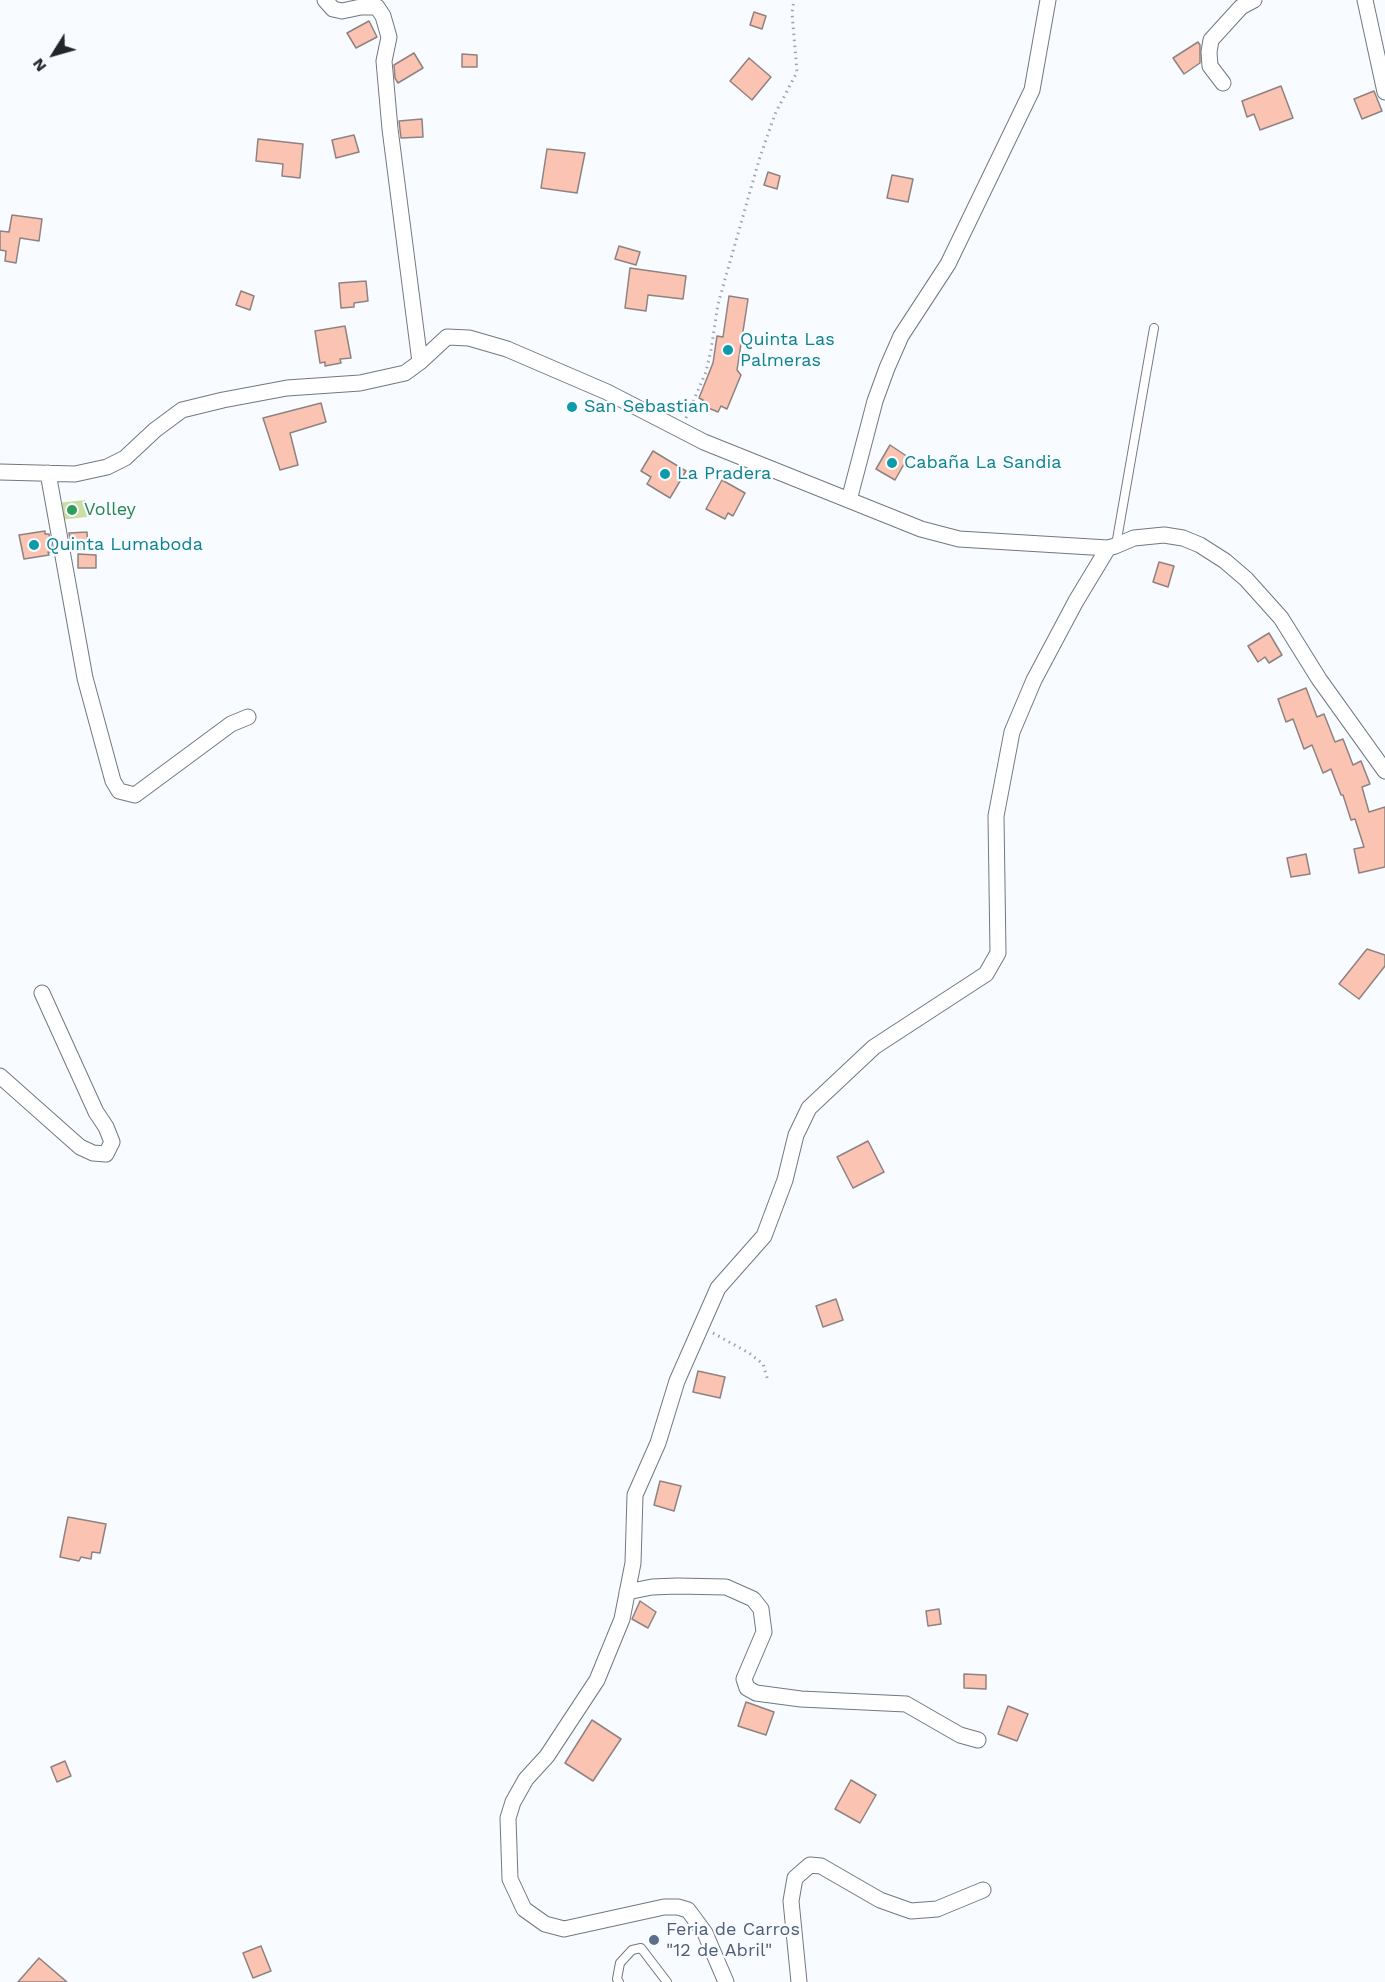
<!DOCTYPE html>
<html>
<head>
<meta charset="utf-8">
<style>
	body { margin:0 }
	#map { position:relative; width:1385px; height:1982px; overflow:hidden; background:#f8fbff; font-family:"Work Sans",sans-serif }
	canvas { display:block }
	.north { position:absolute; left:24px; top:24px; width:60px; height:60px; -webkit-text-stroke:4px #f8fbff; paint-order:stroke; rotate:233deg; font-size:16px; font-weight:700; line-height:24px; text-align:center; color:#242629 }
	.north::after { content:''; display:block; margin:auto; width:21px; height:27px; background:#242629; clip-path:polygon(50% 0,100% 100%,50% 72%,0 100%) }
</style>
</head>
<body>
<div id="map">
<canvas width="1385" height="1982"></canvas>
<div class="north">N</div>
</div>
<script>
const c = document.querySelector('canvas').getContext('2d');
c.lineJoin = 'round';
function fillPath(path, color) {
  c.fillStyle = color;
  c.fill(path, 'evenodd');
}
function toPath(rows) {
  const path = new Path2D();
  for (const r of rows) {
    path.moveTo(r[0], r[1]);
    for (let i = 2; i < r.length; i += 2) path.lineTo(r[i], r[i + 1]);
  }
  return path;
}
function strokePath(path, color, width, dash) {
  c.strokeStyle = color;
  c.lineWidth = width;
  c.lineCap = dash ? 'butt' : 'round';
  c.setLineDash(dash || []);
  c.stroke(path);
}
function write(font, color, halo, rows, align = 'center') {
  c.font = font + ' "Work Sans",sans-serif';
  c.lineWidth = 4.5;
  c.setLineDash([]);
  c.textBaseline = 'middle';
  c.strokeStyle = halo;
  c.fillStyle = color;
  for (const [text, x, y, turn = 0] of rows) {
    c.save();
    c.translate(x, y);
    c.rotate((+turn || 0) * Math.PI / 180);
    c.textAlign = isNaN(turn) ? turn : align;
    if (halo) c.strokeText(text, 0, 0);
    c.fillText(text, 0, 0);
    c.restore();
  }
}
fillPath(toPath([
	[85,500,87,517,59,520,57,503]
]), '#cbdda2');
const building = toPath([
	[754,12,766,16,762,29,750,25,754,12],
	[369,21,377,37,356,48,347,33,369,21],
	[1198,42,1200,45,1200,63,1184,74,1173,58,1198,42],
	[414,53,423,68,398,83,395,78,394,65,414,53],
	[462,54,477,55,477,67,462,67,462,54],
	[749,58,771,77,752,100,730,81,749,58],
	[1281,86,1293,118,1260,130,1254,114,1247,117,1242,101,1281,86],
	[1374,91,1382,111,1362,119,1354,99,1374,91],
	[422,119,423,137,401,138,399,121,422,119],
	[354,135,359,152,336,158,332,140,354,135],
	[258,139,303,144,300,178,282,176,283,164,256,161,258,139],
	[547,149,585,153,577,193,541,188,547,149],
	[768,172,780,176,777,189,764,185,768,172],
	[892,175,913,179,908,202,887,198,892,175],
	[12,215,42,219,39,241,20,238,16,263,5,261,6,251,0,250,0,231,9,232,12,215],
	[619,246,640,252,636,265,615,259,619,246],
	[630,268,686,276,683,299,648,295,646,311,625,308,630,268],
	[366,281,368,301,354,303,354,307,341,308,339,283,366,281],
	[241,291,254,296,250,310,236,305,241,291],
	[729,296,748,299,737,370,741,375,727,409,721,406,718,412,701,405,703,400,699,398,713,363,717,336,723,337,729,296],
	[345,326,351,358,340,359,341,363,325,366,325,362,320,363,315,331,345,326],
	[321,403,326,422,290,433,298,465,280,470,263,418,321,403],
	[890,445,908,457,895,480,876,469,890,445],
	[653,451,686,471,670,498,647,484,651,477,641,471,653,451],
	[722,480,745,493,733,516,728,513,725,519,706,509,722,480],
	[45,531,45,534,49,534,52,552,48,552,49,555,24,559,19,535,45,531],
	[87,532,88,549,72,550,69,533,87,532],
	[78,554,96,555,96,568,78,568,78,554],
	[1159,562,1174,566,1168,587,1153,582,1159,562],
	[1269,633,1282,655,1269,663,1265,657,1258,662,1248,646,1269,633],
	[1306,688,1317,717,1324,714,1335,742,1343,739,1353,765,1361,761,1370,784,1362,787,1369,812,1385,807,1385,867,1359,873,1354,849,1364,847,1355,819,1351,820,1343,795,1341,795,1331,769,1323,773,1312,745,1304,749,1293,719,1286,722,1278,699,1306,688],
	[1306,854,1310,874,1291,877,1287,858,1306,854],
	[1367,949,1385,955,1385,966,1359,999,1339,984,1367,949],
	[868,1141,884,1172,853,1188,837,1157,868,1141],
	[836,1299,843,1320,823,1327,816,1306,836,1299],
	[698,1371,725,1377,720,1398,693,1392,698,1371],
	[660,1481,681,1486,674,1511,654,1505,660,1481],
	[68,1517,106,1524,100,1553,92,1552,91,1559,81,1557,79,1561,60,1557,68,1517],
	[640,1601,656,1612,648,1628,632,1619,640,1601],
	[939,1609,941,1624,928,1626,926,1611,939,1609],
	[964,1674,986,1675,986,1689,964,1688,964,1674],
	[746,1702,774,1712,766,1735,738,1726,746,1702],
	[1008,1706,1028,1714,1017,1741,998,1734,1008,1706],
	[592,1720,621,1739,593,1781,565,1763,592,1720],
	[65,1761,71,1776,57,1782,51,1767,65,1761],
	[851,1780,876,1795,860,1823,835,1809,851,1780],
	[261,1946,271,1971,253,1978,243,1953,261,1946],
	[39,1958,67,1982,18,1982,39,1958]
]);
fillPath(building, '#fbc3b2');
strokePath(building, '#8e8380', 1.5);
const service = toPath([
	[1116,545,1154,328],
	[619,1982,617,1979,620,1963,632,1950,641,1948,667,1982]
]);
const minor = toPath([
	[325,0,333,9,342,11,361,7,377,7,383,16,389,37,384,61,390,129,420,362],
	[1365,0,1385,92],
	[1223,83,1210,66,1209,52,1211,40,1241,7,1254,0],
	[0,472,75,474,107,467,125,458,155,430,182,410,223,400,287,388,360,383,405,373,420,362,447,337,469,338,507,349,607,392,704,442,921,529,959,539,1108,548,1115,546,1134,538,1164,535,1183,538,1200,545,1225,561,1246,579,1281,618,1319,679,1385,771],
	[48,473,85,678,113,781,119,791,135,795,231,724,248,717],
	[849,500,875,401,887,368,901,336,948,264,1032,90,1048,0],
	[0,1076,80,1147,93,1153,106,1154,112,1142,106,1127,96,1112,42,993],
	[627,1592,652,1587,677,1586,726,1587,753,1599,761,1609,764,1632,744,1679,747,1688,756,1693,801,1699,906,1704,960,1735,978,1740],
	[726,1982,705,1933,688,1910,678,1907,664,1907,564,1929,545,1924,524,1909,510,1879,508,1818,513,1802,526,1779,547,1756,597,1680,622,1619,633,1563,635,1495,658,1443,677,1381,718,1288,764,1236,785,1180,796,1135,809,1108,874,1047,986,974,998,953,996,816,1012,732,1034,680,1076,601,1108,548],
	[799,1982,791,1901,795,1878,810,1865,821,1866,880,1900,911,1911,937,1909,983,1890]
]);
strokePath(service, '#727880', 10);
strokePath(minor, '#727880', 17);
strokePath(toPath([
	[686,418,706,372,711,350,718,304,759,160,775,114,797,72,792,13,794,0],
	[713,1333,749,1353,763,1364,768,1381]
]), '#a1a3a7', 3, [1.5, 4.5]);
strokePath(service, '#fff', 8);
strokePath(minor, '#fff', 15);
for (const [x, y, r, color] of [
	[728,350,6,"#0f9aa8"],
	[572,407,6,"#0f9aa8"],
	[892,463,6,"#0f9aa8"],
	[665,474,6,"#0f9aa8"],
	[72,510,6,"#2e9e5b"],
	[34,545,6,"#0f9aa8"],
	[654,1940,6,"#5c6f8a"]
]) {
  const dot = new Path2D();
  dot.arc(x, y, r, 0, 2 * Math.PI);
  c.fillStyle = color;
  c.fill(dot);
  strokePath(dot, '#f8fbff', 2);
}
write('18px', '#0d838f', '#f8fbff', [
	["Quinta Las",740,340],
	["Palmeras",740,361],
	["San Sebastian",584,407],
	["Cabaña La Sandia",904,463],
	["La Pradera",677,474],
	["Quinta Lumaboda",46,545]
], 'left');
write('18px', '#27864d', '#f8fbff', [
	["Volley",84,510]
], 'left');
write('18px', '#4e5e75', '#f8fbff', [
	["Feria de Carros",666,1930],
	["\"12 de Abril\"",666,1951]
], 'left');
</script>
</body>
</html>
